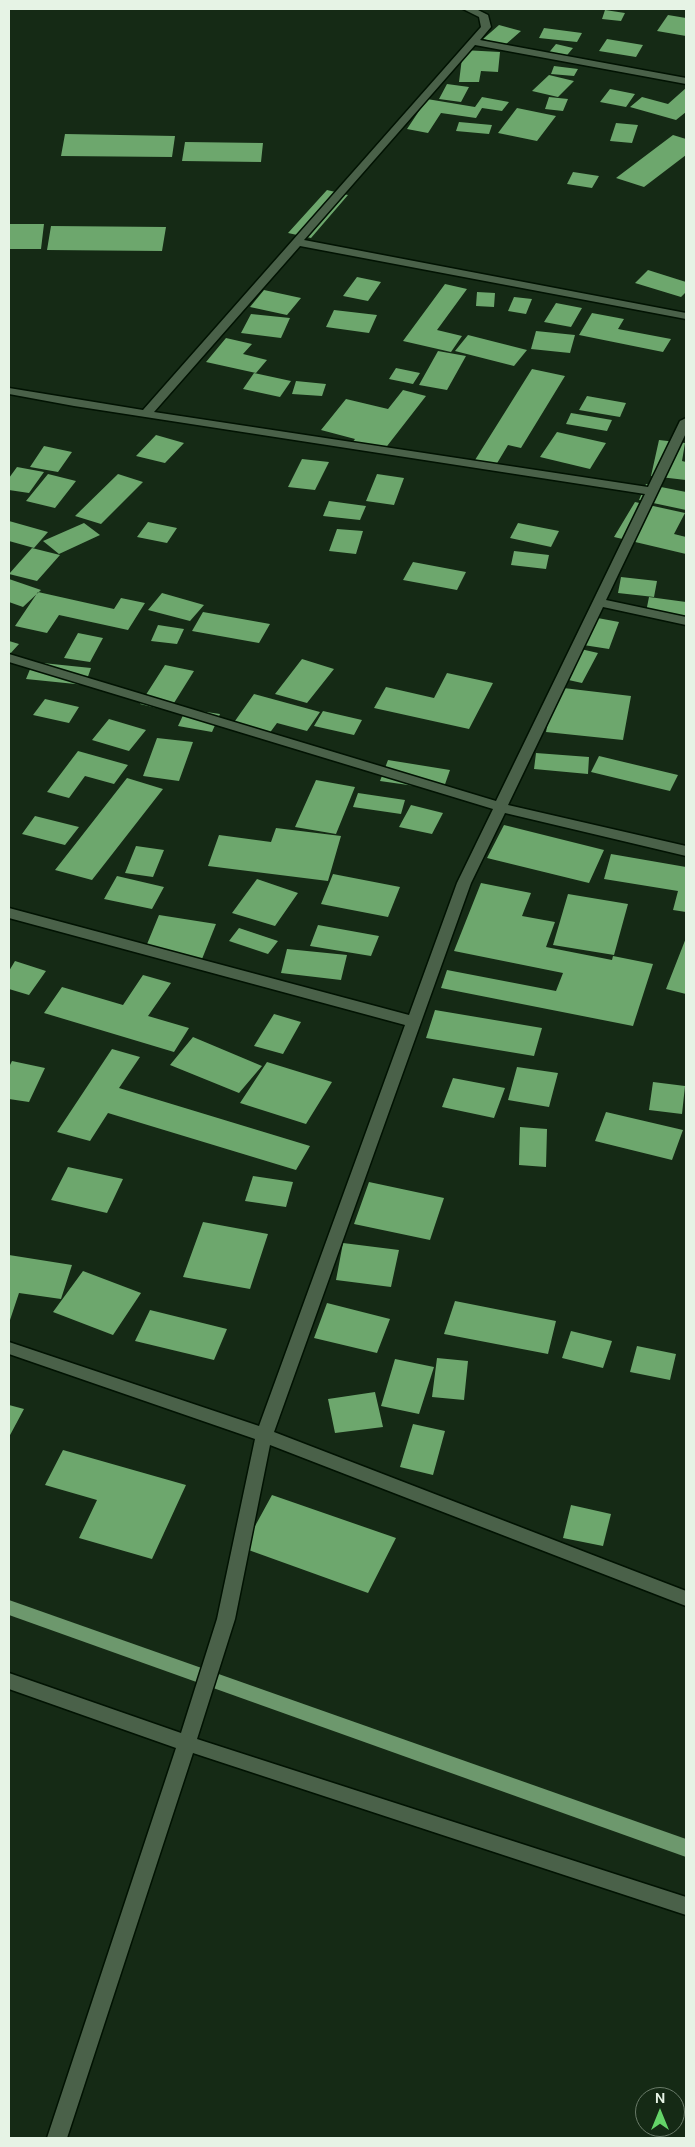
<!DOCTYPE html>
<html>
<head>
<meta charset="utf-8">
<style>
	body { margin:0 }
	#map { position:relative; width:695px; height:2147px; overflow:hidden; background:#152a15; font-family:"DM Sans",sans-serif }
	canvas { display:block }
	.frame { position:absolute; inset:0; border:10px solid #e6f3e5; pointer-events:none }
	.north { position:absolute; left:635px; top:2087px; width:50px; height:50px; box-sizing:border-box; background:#152a15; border:1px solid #697a68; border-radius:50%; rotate:0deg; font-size:14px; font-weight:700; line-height:20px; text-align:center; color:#e6f3e5 }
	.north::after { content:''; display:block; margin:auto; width:18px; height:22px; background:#64d468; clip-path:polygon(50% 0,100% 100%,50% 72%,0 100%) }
</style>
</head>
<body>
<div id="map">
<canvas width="695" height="2147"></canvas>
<div class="frame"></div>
<div class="north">N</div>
</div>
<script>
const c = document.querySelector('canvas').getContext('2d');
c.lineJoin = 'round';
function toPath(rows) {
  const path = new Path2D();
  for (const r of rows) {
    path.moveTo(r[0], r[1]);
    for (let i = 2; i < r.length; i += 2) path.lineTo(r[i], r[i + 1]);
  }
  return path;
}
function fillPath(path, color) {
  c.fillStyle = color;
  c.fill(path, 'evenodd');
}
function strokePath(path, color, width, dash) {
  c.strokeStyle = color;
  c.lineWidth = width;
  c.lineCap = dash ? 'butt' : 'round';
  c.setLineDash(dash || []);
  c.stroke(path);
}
fillPath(toPath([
	[9,1600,686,1839,686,1857,9,1615,9,1600]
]), '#6d986d');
fillPath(toPath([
	[605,10,625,13,621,21,602,19],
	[668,15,686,18,686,36,657,31],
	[499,25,521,31,505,45,483,39],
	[544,28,582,33,577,42,539,38],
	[607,39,643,45,636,57,599,51],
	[556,44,573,48,563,60,546,56],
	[463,50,500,52,498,72,481,71,479,82,459,82],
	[554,66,578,69,574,76,551,74],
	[549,75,574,81,558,97,532,91],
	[447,84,469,87,461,102,439,99],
	[686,88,686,112,676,120,630,107,642,97,668,104],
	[610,89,635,94,626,107,600,102],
	[482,97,509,102,502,111,482,108,476,118,441,113,428,133,407,129,427,99,475,107],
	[549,97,568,99,563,111,545,109],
	[517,108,556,116,537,141,498,133],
	[459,122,492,125,489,134,456,131],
	[616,123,638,125,632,143,610,141],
	[65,134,175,136,172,157,61,156],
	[673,135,686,139,686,155,644,187,616,178],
	[185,142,263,143,261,162,182,161],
	[573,172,599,176,592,188,567,184],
	[327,190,348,195,311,238,288,233],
	[9,224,44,224,41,249,9,249],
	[51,226,166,227,162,251,47,250],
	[648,270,686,282,686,292,681,297,635,283],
	[357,277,381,282,368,301,343,296],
	[445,284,467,289,437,330,462,336,451,352,403,341],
	[264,290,301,298,287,315,250,307],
	[477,292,495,293,494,307,476,306],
	[514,297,532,299,526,314,508,311],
	[556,303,582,308,571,327,544,322],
	[334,310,377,315,369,333,326,327],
	[592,313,624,319,618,329,671,339,663,352,579,335],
	[251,314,290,318,281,338,241,333],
	[536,331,575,335,570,353,531,349],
	[468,335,527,350,514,366,455,351],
	[226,338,252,344,243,354,267,360,256,373,206,362],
	[438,351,466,356,447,390,419,385],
	[396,368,420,373,413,384,389,379],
	[532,369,565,376,521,448,508,445,496,465,475,460],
	[254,373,291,381,280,397,243,389],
	[296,381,326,384,322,396,292,394],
	[403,390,426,396,384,450,352,443,355,439,321,430,346,399,388,409],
	[587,396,626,403,620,417,579,410],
	[571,413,612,420,607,431,566,424],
	[557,432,606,443,590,469,540,457],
	[156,435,184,443,165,463,136,456],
	[659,440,685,443,682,461,686,462,686,480,651,476],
	[44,446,72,452,58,472,30,467],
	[302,459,329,462,315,490,288,487],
	[17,467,44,472,29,493,9,490,9,478],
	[48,474,76,481,55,508,26,501],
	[118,474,143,482,101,524,75,516],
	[377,474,404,478,394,505,366,501],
	[646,484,686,492,686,510,639,500],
	[329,501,366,506,360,520,323,516],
	[635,502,685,513,674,534,686,537,686,554,614,537],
	[9,521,48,532,34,548,9,541],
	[148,522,177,528,167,543,137,537],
	[84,523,100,535,59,554,43,541],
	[518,523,559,531,551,547,510,538],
	[337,529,363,531,356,554,329,551],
	[32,548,60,555,37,581,9,574],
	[514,551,549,555,546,569,511,565],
	[413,562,466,572,457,590,403,580],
	[621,577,657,581,654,597,618,593],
	[9,579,41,590,23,607,9,602],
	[38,592,114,609,121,598,145,603,128,630,59,615,47,633,15,626],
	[162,593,204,605,190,621,148,610],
	[649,597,686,602,685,622,645,617],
	[203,612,270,624,259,643,192,631],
	[587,616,619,622,609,649,577,644],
	[158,625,184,629,177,644,151,641],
	[78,633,103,638,90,662,64,658],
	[9,641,19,644,9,655],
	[572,647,598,653,582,683,555,677],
	[302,659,334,669,307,703,275,694],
	[33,662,91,668,85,685,26,679],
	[165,665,194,671,169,711,140,704],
	[447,673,493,683,469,729,374,708,386,687,434,698],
	[555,687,631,696,623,740,546,732],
	[254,694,320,712,307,731,277,723,266,738,230,728],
	[45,699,79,707,69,723,33,715],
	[186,709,220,714,212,732,178,726],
	[323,711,362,720,354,735,314,726],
	[109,719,146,730,129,751,92,740],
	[157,738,193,742,179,781,143,776],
	[78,751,128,765,114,784,85,776,69,798,47,792],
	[536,753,589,757,588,774,534,769],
	[599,756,678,775,670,791,591,772],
	[388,760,450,770,443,790,380,781],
	[127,778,163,789,92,880,55,870],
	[316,780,355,787,336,834,295,827],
	[358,793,405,800,401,814,353,807],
	[411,805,443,813,432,834,399,827],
	[35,816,79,827,65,845,22,834],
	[504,825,604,850,589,883,487,858],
	[276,828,341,836,328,881,208,866,219,835,271,842],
	[136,846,164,850,153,877,125,873],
	[611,854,686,867,686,912,673,910,678,891,604,879],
	[333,874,400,887,388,917,321,904],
	[117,876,164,887,152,909,104,899],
	[257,879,298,893,275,926,232,913],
	[481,883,531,893,522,916,555,922,546,947,612,960,613,956,653,964,633,1026,441,988,447,970,556,991,563,973,454,951],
	[568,894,628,904,614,955,553,945],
	[159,915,216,924,202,959,145,949],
	[318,925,379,936,371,956,310,946],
	[239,928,278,941,268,954,229,941],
	[686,938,686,994,666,989],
	[287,949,347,955,341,980,281,973],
	[15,961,46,971,29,995,9,989,9,971],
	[143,975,171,983,148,1016,189,1028,174,1052,44,1013,62,987,123,1005],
	[435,1010,542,1028,534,1056,426,1038],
	[274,1014,301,1022,283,1054,254,1046],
	[193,1037,262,1066,239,1093,170,1065],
	[112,1049,140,1057,119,1088,310,1146,296,1170,108,1113,90,1141,57,1132],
	[12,1061,45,1068,29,1102,9,1099,9,1067],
	[267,1062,332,1082,306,1124,240,1103],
	[517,1067,558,1073,549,1107,508,1100],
	[453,1078,505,1088,494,1118,442,1107],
	[653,1082,685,1086,682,1114,649,1110],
	[606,1112,683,1130,672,1160,595,1141],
	[520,1127,547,1129,546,1167,519,1165],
	[68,1167,123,1179,107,1213,51,1200],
	[253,1176,293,1182,286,1207,245,1201],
	[369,1182,444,1198,430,1240,354,1224],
	[203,1222,268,1234,250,1289,183,1277],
	[343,1243,399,1250,391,1287,336,1280],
	[9,1255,72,1265,61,1299,19,1293,9,1323],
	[83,1271,141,1293,113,1335,53,1312],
	[455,1301,556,1321,548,1354,444,1334],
	[327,1303,390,1319,377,1353,314,1338],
	[150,1310,227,1329,214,1360,135,1341],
	[571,1331,612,1341,603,1368,562,1358],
	[637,1346,676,1354,670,1380,630,1372],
	[437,1358,468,1361,464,1400,432,1397],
	[395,1359,434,1367,419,1414,381,1406],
	[375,1392,383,1427,335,1433,328,1399],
	[9,1405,24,1409,9,1437],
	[413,1424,445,1431,433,1475,400,1467],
	[63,1450,186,1485,152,1559,79,1538,97,1500,45,1485],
	[272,1495,396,1538,368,1593,243,1548],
	[571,1505,611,1514,603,1546,563,1538]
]), '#6da76d');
const minor = toPath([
	[463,9,476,9,488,15,491,27,480,40,686,78,686,84,475,45,304,240,686,313,686,319,300,246,154,412,648,487,680,421,686,418,686,433,606,600,686,617,686,625,603,607,508,805,686,846,686,856,505,813,471,883,274,1432,686,1591,686,1606,270,1445,235,1619,197,1739,686,1897,686,1915,193,1753,67,2138,47,2138,176,1748,9,1689,9,1673,181,1733,217,1619,255,1439,9,1354,9,1342,259,1426,405,1025,9,918,9,908,409,1015,457,883,493,809,9,662,9,654,496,801,645,494,74,406,9,394,9,388,143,410,481,27,479,17,463,9]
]);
strokePath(minor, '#011202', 3);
fillPath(minor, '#4a6149');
</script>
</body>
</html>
